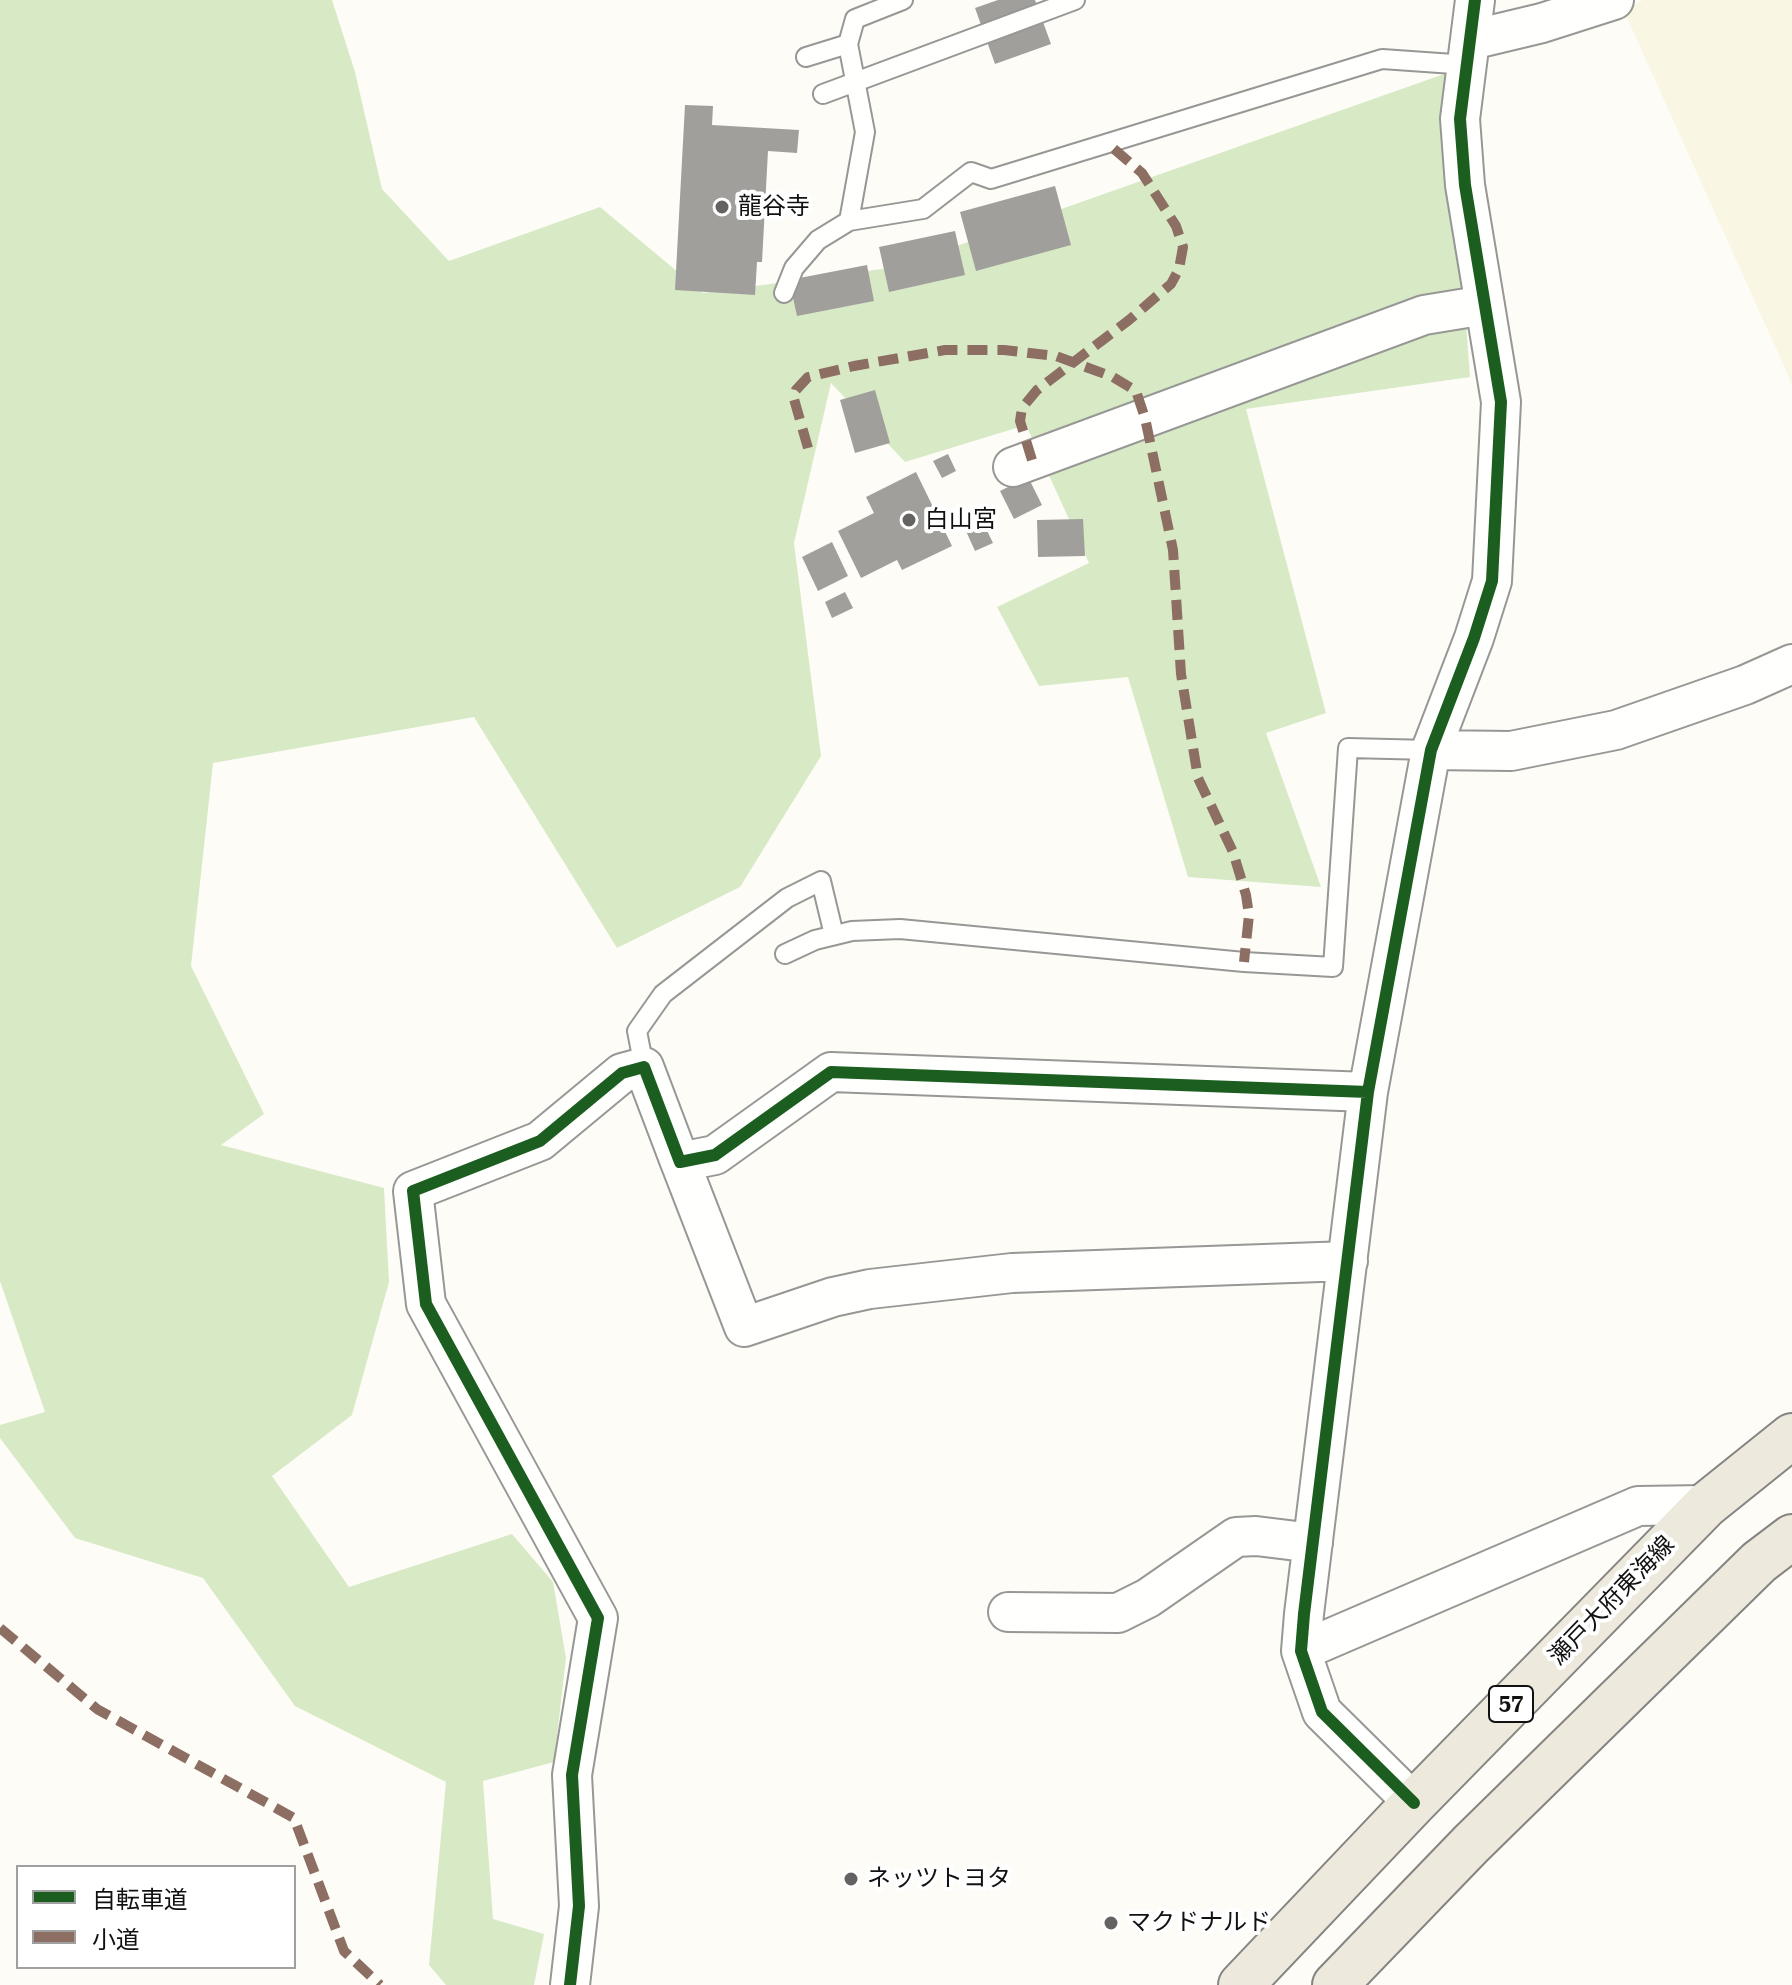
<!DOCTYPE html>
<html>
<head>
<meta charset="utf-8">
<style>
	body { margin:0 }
	#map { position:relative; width:1792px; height:1985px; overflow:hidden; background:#fdfcf7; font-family:"Roboto Serif","Noto Sans JP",serif }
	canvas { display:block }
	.legend { position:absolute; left:16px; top:1865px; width:280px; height:104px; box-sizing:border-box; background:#fff; border:2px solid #a0a0a0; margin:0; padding:10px 14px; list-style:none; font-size:24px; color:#111 }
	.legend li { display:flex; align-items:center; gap:16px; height:40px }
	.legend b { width:40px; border:2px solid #a0a0a0 }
</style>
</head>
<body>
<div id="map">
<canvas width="1792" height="1985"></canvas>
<ul class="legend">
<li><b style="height:10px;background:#1b5e20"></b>自転車道</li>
<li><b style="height:10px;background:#8d6e63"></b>小道</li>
</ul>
</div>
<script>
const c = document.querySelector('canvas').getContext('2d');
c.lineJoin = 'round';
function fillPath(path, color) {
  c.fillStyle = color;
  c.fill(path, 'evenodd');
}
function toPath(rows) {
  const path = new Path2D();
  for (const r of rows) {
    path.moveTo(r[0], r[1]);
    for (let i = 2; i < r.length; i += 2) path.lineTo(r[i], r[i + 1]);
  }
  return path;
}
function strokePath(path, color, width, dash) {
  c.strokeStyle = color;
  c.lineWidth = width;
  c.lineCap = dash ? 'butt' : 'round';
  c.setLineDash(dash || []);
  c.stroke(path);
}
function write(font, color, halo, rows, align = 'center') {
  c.font = font + ' "Roboto Serif","Noto Sans JP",serif';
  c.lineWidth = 8;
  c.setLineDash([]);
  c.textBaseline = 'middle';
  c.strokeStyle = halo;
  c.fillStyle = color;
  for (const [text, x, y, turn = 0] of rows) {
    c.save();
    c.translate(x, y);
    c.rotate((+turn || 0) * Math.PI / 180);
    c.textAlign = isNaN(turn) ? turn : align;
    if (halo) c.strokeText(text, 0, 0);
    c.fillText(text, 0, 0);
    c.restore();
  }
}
fillPath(toPath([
	[1643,0,1792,0,1792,384,1623,9]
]), '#f9f7e4');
fillPath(toPath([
	[0,0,332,0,355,72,382,189,449,261,600,207,703,293,897,267,1447,73,1470,377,1246,409,1326,713,1266,733,1321,887,1188,877,1128,677,1039,686,997,607,1089,563,1026,425,905,462,831,383,794,543,821,756,740,887,617,948,474,717,213,763,191,966,264,1114,221,1145,384,1188,389,1282,352,1415,272,1476,349,1587,512,1534,553,1582,566,1658,554,1762,483,1781,493,1919,544,1934,534,1985,446,1985,429,1965,446,1782,295,1706,203,1578,75,1538,0,1438,0,1425,45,1412,0,1281]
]), '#d8eac5');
fillPath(toPath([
	[998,0,1035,0,1051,44,995,64,975,8],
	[685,105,713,106,712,125,799,130,797,153,768,151,762,262,757,262,755,295,675,290],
	[1055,186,1071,245,976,271,960,212],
	[955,231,965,275,889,292,879,247],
	[867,265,874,301,797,316,789,280],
	[875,390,890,443,855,453,840,400],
	[948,454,956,471,942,478,933,461],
	[916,472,952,546,902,570,897,560,861,578,838,531,874,513,866,497],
	[1028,477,1042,505,1014,519,1000,491],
	[978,512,993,543,975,551,961,520],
	[1083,519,1085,556,1038,557,1037,520],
	[832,542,848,576,818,591,802,557],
	[845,592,853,608,832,618,825,602]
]), '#a19f9c');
const lane = toPath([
	[848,44,865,132,849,221],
	[806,57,848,44,855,19,903,0],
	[823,94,1075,0],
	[784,293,794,268,818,240,849,221,923,209,971,172,991,179,1382,59,1468,65],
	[785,954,815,940,852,931,900,929,1244,962,1333,967,1348,748,1431,750],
	[644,1067,637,1031,663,994,787,898,821,881,834,935]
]);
const street = toPath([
	[1471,40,1542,23,1614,0],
	[1013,467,1424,315,1485,305],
	[1431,750,1511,751,1616,730,1745,685,1792,664],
	[680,1162,744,1327,833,1297,870,1289,1012,1273,1348,1261],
	[1008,1612,1118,1613,1148,1598,1236,1537,1256,1536,1313,1543],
	[1301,1651,1638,1506,1706,1505],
	[1414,1803,1322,1712,1301,1651,1304,1614,1368,1092,1431,750,1474,638,1492,581,1501,402,1465,185,1460,119,1475,0],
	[570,1985,579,1906,572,1775,598,1618,426,1304,413,1191,540,1141,622,1073,644,1067,680,1162,715,1155,831,1072,1368,1092]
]);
const primary = toPath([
	[1241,1985,1414,1803,1706,1505,1792,1436],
	[1335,1985,1471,1844,1759,1562,1792,1537]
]);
strokePath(lane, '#979795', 22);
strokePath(street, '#979795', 42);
strokePath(primary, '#858482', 48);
strokePath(lane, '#fffffe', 18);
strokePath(street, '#fffffe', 38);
strokePath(primary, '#ede9dc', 44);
strokePath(toPath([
	[808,448,794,399,796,390,808,377,854,366,945,350,1004,350,1056,356,1113,377,1136,391,1145,418,1173,550,1181,674,1198,778,1233,852,1246,895,1249,915,1244,962],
	[1032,460,1020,421,1022,408,1037,390,1129,320,1171,284,1179,269,1183,247,1176,226,1142,173,1107,143],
	[0,1628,97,1709,294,1818,344,1951,380,1985]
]), '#8d6e63', 10, [20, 10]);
strokePath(toPath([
	[1414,1803,1322,1712,1301,1651,1304,1614,1368,1092,1431,750,1474,638,1492,581,1501,402,1465,185,1460,119,1475,0],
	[570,1985,579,1906,572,1775,598,1618,426,1304,413,1191,540,1141,622,1073,644,1067,680,1162,715,1155,831,1072,1368,1092]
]), '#1b5e20', 12);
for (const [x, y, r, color] of [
	[722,207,8,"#646362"],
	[909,520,8,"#646362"],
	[851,1879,8,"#646362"],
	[1111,1923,8,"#646362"]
]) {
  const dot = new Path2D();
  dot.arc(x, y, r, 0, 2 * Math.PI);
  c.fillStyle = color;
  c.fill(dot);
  strokePath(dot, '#fff', 3);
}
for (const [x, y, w] of [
	[1511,1704,44]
]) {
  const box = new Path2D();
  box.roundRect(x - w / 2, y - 18, w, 36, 6);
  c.fillStyle = '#fff';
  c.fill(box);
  strokePath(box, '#111', 2);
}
write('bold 22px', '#111', null, [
	["57",1511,1704]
]);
write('24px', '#111', '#fff', [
	["龍谷寺",738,207],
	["白山宮",925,520],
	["ネッツトヨタ",867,1879],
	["マクドナルド",1127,1923]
], 'left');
write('24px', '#111', '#fff', [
	["瀬戸大府東海線",1612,1601,-46]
]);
</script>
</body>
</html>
